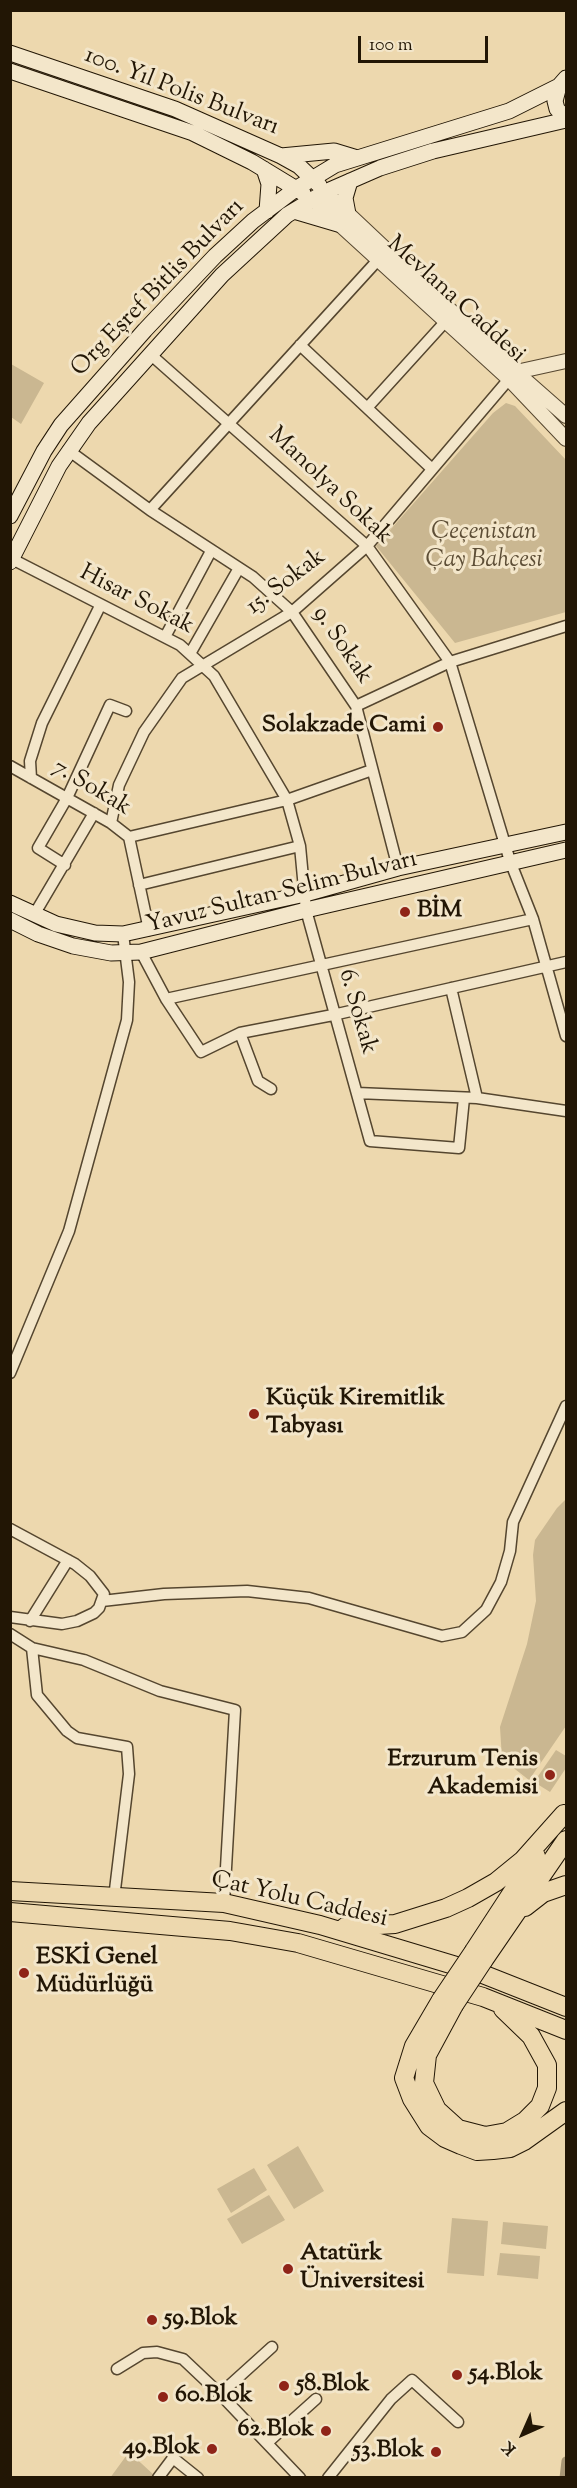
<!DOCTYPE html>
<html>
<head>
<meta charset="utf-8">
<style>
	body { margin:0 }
	#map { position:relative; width:577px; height:2488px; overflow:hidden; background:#edd8ae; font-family:"Sorts Mill Goudy",serif }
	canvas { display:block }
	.frame { position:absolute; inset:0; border:12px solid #221605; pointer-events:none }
	.north { position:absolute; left:493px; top:2404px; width:60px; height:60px; -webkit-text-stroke:4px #f3e6ca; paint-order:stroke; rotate:225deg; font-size:16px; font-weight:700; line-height:24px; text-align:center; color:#221605 }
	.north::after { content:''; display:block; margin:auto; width:21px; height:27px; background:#221605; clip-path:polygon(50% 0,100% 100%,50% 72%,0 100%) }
	.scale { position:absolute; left:358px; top:36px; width:130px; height:27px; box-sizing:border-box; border:3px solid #221605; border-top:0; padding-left:8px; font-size:18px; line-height:21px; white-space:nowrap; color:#221605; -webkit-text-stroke:4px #f3e6ca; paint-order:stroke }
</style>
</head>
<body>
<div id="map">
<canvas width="577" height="2488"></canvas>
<div class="frame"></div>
<div class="north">K</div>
<div class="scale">100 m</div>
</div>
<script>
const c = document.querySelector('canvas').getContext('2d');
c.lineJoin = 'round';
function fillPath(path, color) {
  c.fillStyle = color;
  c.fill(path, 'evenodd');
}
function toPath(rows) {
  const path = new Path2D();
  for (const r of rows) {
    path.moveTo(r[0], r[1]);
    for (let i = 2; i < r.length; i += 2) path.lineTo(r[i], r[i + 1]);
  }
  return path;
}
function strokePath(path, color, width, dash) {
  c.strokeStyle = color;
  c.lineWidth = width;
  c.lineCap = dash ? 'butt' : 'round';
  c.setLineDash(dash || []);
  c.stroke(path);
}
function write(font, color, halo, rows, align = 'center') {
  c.font = font + ' "Sorts Mill Goudy",serif';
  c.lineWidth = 6;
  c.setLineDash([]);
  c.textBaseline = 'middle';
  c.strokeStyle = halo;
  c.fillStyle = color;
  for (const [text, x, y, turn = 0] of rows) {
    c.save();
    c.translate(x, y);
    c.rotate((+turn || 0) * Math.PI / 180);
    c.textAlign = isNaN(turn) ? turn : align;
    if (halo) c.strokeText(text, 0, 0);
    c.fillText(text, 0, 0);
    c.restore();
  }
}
fillPath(toPath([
	[11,364,44,383,21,424,11,417],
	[506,403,515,406,566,460,566,612,455,643,376,546,493,413],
	[566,1499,566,1726,529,1780,502,1759,500,1727,527,1644,536,1601,533,1555,535,1540,557,1508],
	[556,1750,566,1756,566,1768,550,1792,534,1782],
	[298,2146,324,2191,294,2209,267,2165],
	[254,2168,267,2190,231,2213,217,2189],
	[269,2195,285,2220,242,2244,227,2219],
	[452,2218,488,2221,484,2276,447,2273],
	[503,2222,548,2226,546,2249,501,2244],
	[500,2253,540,2256,538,2279,497,2275],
	[129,2452,154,2475,152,2477,110,2478]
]), '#cab791');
strokePath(toPath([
	[564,2478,566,2461]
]), '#a89675', 9);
const minor = toPath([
	[300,345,432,469],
	[150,354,367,546,450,662,510,861,533,919,566,1036],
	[367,408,445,322],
	[68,450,150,510,253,577,292,612,356,706,398,868],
	[150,510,377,261],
	[12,559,180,645,214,676,287,800,300,846,306,910,370,1141,459,1148,464,1098],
	[165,637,211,551],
	[191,652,239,568],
	[356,706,450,662,566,626],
	[10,766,111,823,129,837,149,930],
	[31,778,30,761,42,723,100,606],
	[111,823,119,785,144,732,182,678,292,612,367,546,509,379],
	[129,837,287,800,372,770],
	[65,865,38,848,67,798,110,705,126,711],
	[139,885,300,846],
	[34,915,94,813],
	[141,952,166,999,201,1052,240,1033,333,1015,566,962],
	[451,988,477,1098],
	[166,999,533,919],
	[240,1033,258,1081,271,1089],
	[357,1093,477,1098,566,1111],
	[10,1373,69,1231,127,1020,129,982,123,934],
	[10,1529,75,1564,90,1576,104,1594,99,1608,94,1613,77,1621,62,1624,10,1617],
	[102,1601,164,1594,247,1591,309,1598,442,1636,462,1632,486,1610,501,1582,510,1551,513,1522,566,1406],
	[30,1621,68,1560],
	[10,1634,32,1648,37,1695,67,1731,77,1738,127,1747,129,1774,114,1898],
	[32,1648,84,1660,160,1691,235,1710,224,1903],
	[117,2369,143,2353,157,2352,183,2359,220,2394,300,2478],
	[220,2394,272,2347],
	[267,2443,316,2399],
	[158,2478,173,2458,198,2478],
	[328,2478,391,2399,412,2380,458,2422]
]);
const tertiary = toPath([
	[325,192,516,372,566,416],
	[312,199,509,379,566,439],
	[512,377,516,372,566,361]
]);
const secondary = toPath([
	[10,53,175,109,281,156,299,166,319,185],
	[10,71,193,133,252,162,303,193],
	[566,78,559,86,555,101,557,109,566,118],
	[281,156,334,151,357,158],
	[264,169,269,184,267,211],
	[294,211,338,224],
	[348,214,345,198,350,181],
	[10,516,44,451,61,425,145,330,215,256,253,221,297,188,335,165,509,111,559,86],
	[10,562,59,466,89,423,222,275,287,215,325,192,380,168,433,151,566,120],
	[10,903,56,924,95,933,123,934,305,894,398,868,566,832],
	[10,920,38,934,73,946,111,953,141,952,306,910,566,850]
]);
const trunk = toPath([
	[10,1891,224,1903,320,1925,480,1973,566,2007],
	[525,1907,543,1893,566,1885],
	[10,1912,230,1931,298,1943,483,1997,566,2030],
	[345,1927,395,1924,446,1908,468,1898,496,1882,523,1860,564,1814],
	[474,1951,536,1856],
	[483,1961,566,1840],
	[441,2000,414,2046,404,2078,412,2099,429,2126,445,2138,461,2145,477,2151,493,2150,510,2148,524,2141,566,2111],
	[454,2005,427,2055,424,2083,437,2110,458,2129,485,2136,507,2132,525,2121,540,2106,547,2088,547,2065,531,2036,503,2009]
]);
strokePath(minor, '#55462f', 13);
strokePath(tertiary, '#55462f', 16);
strokePath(secondary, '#221605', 17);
strokePath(trunk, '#221605', 20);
strokePath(minor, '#f3e6ca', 10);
strokePath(tertiary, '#f3e6ca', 14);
strokePath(secondary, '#f3e6ca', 15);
strokePath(trunk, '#edd8ae', 18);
const trunkBridge = toPath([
	[441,2000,474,1951],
	[454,2005,483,1961]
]);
strokePath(trunkBridge, '#221605', 20, []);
strokePath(trunkBridge, '#edd8ae', 18);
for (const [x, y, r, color] of [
	[438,727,6,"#8f2418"],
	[405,912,6,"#8f2418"],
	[254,1414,6,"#8f2418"],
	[550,1775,6,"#8f2418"],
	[24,1973,6,"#8f2418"],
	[288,2269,6,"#8f2418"],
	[152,2320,6,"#8f2418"],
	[457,2375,6,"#8f2418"],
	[284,2386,6,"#8f2418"],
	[163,2397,6,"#8f2418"],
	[326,2431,6,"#8f2418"],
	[212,2449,6,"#8f2418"],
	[436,2452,6,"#8f2418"]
]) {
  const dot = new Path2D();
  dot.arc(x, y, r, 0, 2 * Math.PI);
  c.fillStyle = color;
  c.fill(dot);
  strokePath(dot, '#f3e6ca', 2);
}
write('24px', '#221605', '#f3e6ca', [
	["100. Yıl Polis Bulvarı",181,93,21],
	["Org Eşref Bitlis Bulvarı",159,289,-46],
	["Mevlana Caddesi",455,301,42],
	["Manolya Sokak",329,487,43],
	["15. Sokak",287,583,-37],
	["Hisar Sokak",136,601,27],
	["9. Sokak",341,646,56],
	["7. Sokak",91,789,31],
	["Yavuz Sultan Selim Bulvarı",282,894,-14],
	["6. Sokak",356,1012,74],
	["Çat Yolu Caddesi",299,1901,13]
]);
write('italic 24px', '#5d4e36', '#f3e6ca', [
	["Çeçenistan",484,534],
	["Çay Bahçesi",484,562]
]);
write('bold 24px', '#221605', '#f3e6ca', [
	["Solakzade Cami",426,727,"right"],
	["BİM",417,912],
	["Küçük Kiremitlik",266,1400],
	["Tabyası",266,1428],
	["Erzurum Tenis",538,1761,"right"],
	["Akademisi",538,1789,"right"],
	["ESKİ Genel",36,1959],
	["Müdürlüğü",36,1987],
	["Atatürk",300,2255],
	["Üniversitesi",300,2283],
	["59.Blok",164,2320],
	["54.Blok",469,2375],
	["58.Blok",296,2386],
	["60.Blok",175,2397],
	["62.Blok",314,2431,"right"],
	["49.Blok",200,2449,"right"],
	["53.Blok",424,2452,"right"]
], 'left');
</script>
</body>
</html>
